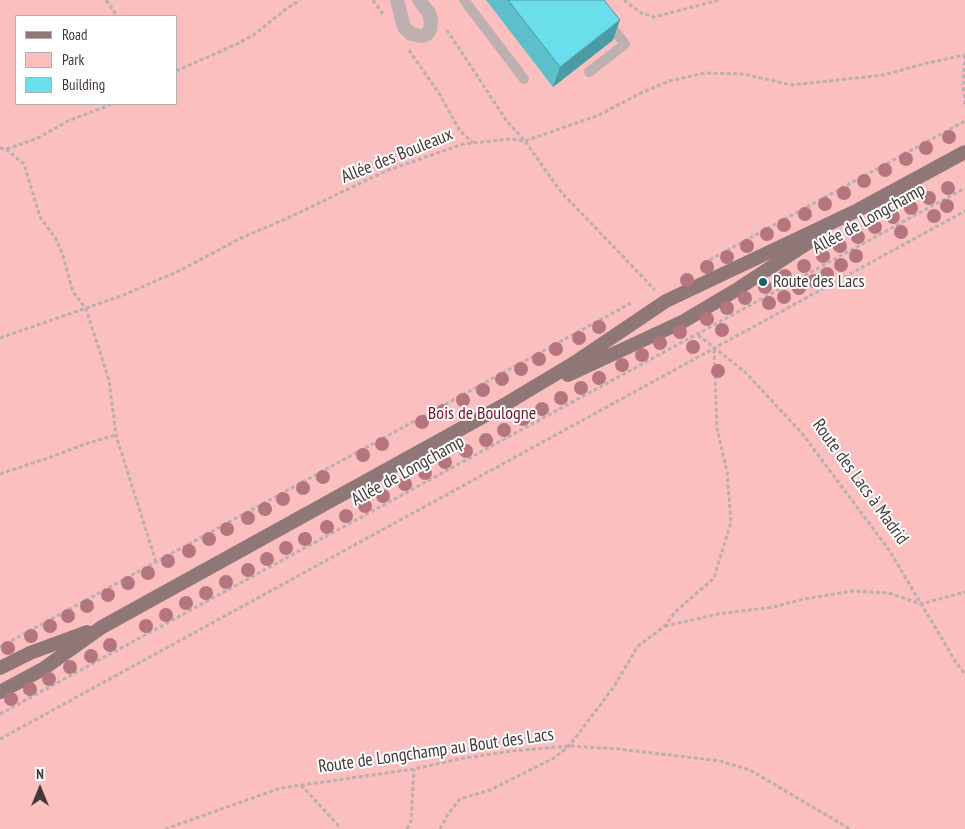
<!DOCTYPE html>
<html>
<head>
<meta charset="utf-8">
<style>
	body { margin:0 }
	#map { position:relative; width:965px; height:829px; overflow:hidden; background:#fdf0f0; font-family:"PT Sans Narrow",sans-serif }
	canvas { display:block }
	.legend { position:absolute; left:15px; top:15px; width:162px; height:90px; box-sizing:border-box; background:#fff; border:1px solid #b5b0af; margin:0; padding:6px 9px; list-style:none; font-size:15px; color:#453938 }
	.legend li { display:flex; align-items:center; gap:10px; height:25px }
	.legend b { width:25px; border:1px solid #b5b0af }
	.north { position:absolute; left:15px; top:764px; width:50px; height:50px; -webkit-text-stroke:4px #fff; paint-order:stroke; rotate:0deg; font-size:14px; font-weight:700; line-height:20px; text-align:center; color:#453938 }
	.north::after { content:''; display:block; margin:auto; width:18px; height:22px; background:#453938; clip-path:polygon(50% 0,100% 100%,50% 72%,0 100%) }
</style>
</head>
<body>
<div id="map">
<canvas width="965" height="829"></canvas>
<ul class="legend">
<li><b style="height:6px;background:#8f7777"></b>Road</li>
<li><b style="height:14px;background:#fcbfbf"></b>Park</li>
<li><b style="height:14px;background:#6bdeeb"></b>Building</li>
</ul>
<div class="north">N</div>
</div>
<script>
const c = document.querySelector('canvas').getContext('2d');
c.lineJoin = 'round';
function fillPath(path, color) {
  c.fillStyle = color;
  c.fill(path, 'evenodd');
}
function toPath(rows) {
  const path = new Path2D();
  for (const r of rows) {
    path.moveTo(r[0], r[1]);
    for (let i = 2; i < r.length; i += 2) path.lineTo(r[i], r[i + 1]);
  }
  return path;
}
function strokePath(path, color, width, dash) {
  c.strokeStyle = color;
  c.lineWidth = width;
  c.lineCap = dash ? 'butt' : 'round';
  c.setLineDash(dash || []);
  c.stroke(path);
}
function write(font, color, halo, rows, align = 'center') {
  c.font = font + ' "PT Sans Narrow",sans-serif';
  c.lineWidth = 4;
  c.setLineDash([]);
  c.textBaseline = 'middle';
  c.strokeStyle = halo;
  c.fillStyle = color;
  for (const [text, x, y, turn = 0] of rows) {
    c.save();
    c.translate(x, y);
    c.rotate((+turn || 0) * Math.PI / 180);
    c.textAlign = isNaN(turn) ? turn : align;
    if (halo) c.strokeText(text, 0, 0);
    c.fillText(text, 0, 0);
    c.restore();
  }
}
fillPath(toPath([
	[0,0,965,0,965,829,0,829],
	[16,16,176,16,176,104,16,104]
]), '#fcbfbf');
strokePath(toPath([
	[106,0,117,16],
	[373,0,383,14],
	[624,0,641,13,654,17,719,0],
	[447,30,506,120,525,141,561,192,655,290],
	[409,50,440,95,460,131,473,143],
	[965,55,963,84,965,105],
	[176,71,237,44,255,34,286,9,300,0],
	[0,148,6,149,36,139,68,121,112,104],
	[6,149,24,164,40,217,56,239,63,256,73,292,86,309,109,380,116,435,156,562],
	[704,263,965,121],
	[698,335,745,372,801,432,889,550,957,664,965,674],
	[0,338,121,296,179,271,241,238,290,217,386,171,463,144,510,139,525,141,599,115,641,93,669,81,705,73,744,74,791,85,884,75,923,64,965,55],
	[0,474,51,457,88,443,116,435],
	[665,626,718,614,773,607,804,599,852,591,889,593,921,604,965,592],
	[0,647,631,303],
	[0,714,965,188],
	[0,739,965,211],
	[301,785,337,824,340,829],
	[165,829,281,788,414,769,459,759,512,751,569,746,619,749,720,761,750,770,850,829],
	[407,829,411,821,414,769],
	[440,829,448,814,460,799,490,790,554,758,569,746,613,688,638,646,665,626,675,612,714,578,731,522,727,472,717,429,714,348]
]), '#bbafae', 3, [4, 2.5]);
strokePath(toPath([
	[464,0,524,79],
	[589,72,625,44,608,23]
]), '#beb0b0', 10);
strokePath(toPath([
	[397,0,404,27,411,34,421,36,427,34,430,30,431,21,429,13,419,0]
]), '#beb0b0', 14);
strokePath(toPath([
	[568,375,684,321,736,290,814,239],
	[0,668,30,653,87,632],
	[0,692,43,669,102,627,504,405,574,363,666,301,858,210,965,152]
]), '#8f7777', 14);
c.fillStyle = '#b4757f';
for (const [x, y] of [
	[949,137],
	[926,148],
	[906,159],
	[885,170],
	[864,181],
	[948,188],
	[844,193],
	[929,198],
	[825,204],
	[947,206],
	[911,208],
	[805,214],
	[934,216],
	[893,217],
	[784,225],
	[875,227],
	[901,232],
	[767,234],
	[858,237],
	[747,246],
	[840,246],
	[823,256],
	[856,256],
	[727,257],
	[841,265],
	[804,266],
	[707,267],
	[827,274],
	[785,276],
	[687,280],
	[814,281],
	[765,287],
	[799,288],
	[784,297],
	[745,298],
	[769,303],
	[727,308],
	[707,319],
	[599,327],
	[722,330],
	[680,332],
	[579,338],
	[660,343],
	[693,347],
	[556,349],
	[642,355],
	[539,359],
	[622,365],
	[521,369],
	[718,371],
	[599,378],
	[502,379],
	[581,388],
	[483,390],
	[561,398],
	[463,400],
	[542,409],
	[443,411],
	[523,419],
	[422,422],
	[504,430],
	[486,440],
	[382,444],
	[466,451],
	[363,455],
	[445,462],
	[425,473],
	[323,477],
	[405,484],
	[303,488],
	[383,496],
	[283,499],
	[365,506],
	[265,509],
	[346,516],
	[248,518],
	[327,527],
	[227,529],
	[209,539],
	[305,539],
	[286,548],
	[189,551],
	[267,559],
	[168,561],
	[248,570],
	[148,573],
	[226,582],
	[128,583],
	[206,593],
	[108,595],
	[186,603],
	[87,606],
	[166,615],
	[68,616],
	[50,626],
	[146,626],
	[31,636],
	[110,645],
	[8,648],
	[91,656],
	[70,667],
	[49,679],
	[30,689],
	[11,699]
]) {
  c.beginPath();
  c.arc(x, y, 7, 0, 2 * Math.PI);
  c.fill();
}
fillPath(toPath([
	[486,0,604,0,613,40,553,87]
]), '#5cbfca');
fillPath(toPath([
	[620,20,613,40,553,87,560,67]
]), '#4b9ba4');
const building = toPath([
	[508,0,604,0,620,20,560,67,508,0]
]);
fillPath(building, '#6bdeeb');
strokePath(building, '#4b9ba4', 1);
for (const [x, y, r, color] of [
	[763,282,5,"#14636b"]
]) {
  const dot = new Path2D();
  dot.arc(x, y, r, 0, 2 * Math.PI);
  c.fillStyle = color;
  c.fill(dot);
  strokePath(dot, '#fff', 2);
}
write('18px', '#453938', '#fff', [
	["Allée des Bouleaux",397,156,-22],
	["Allée de Longchamp",869,219,-29],
	["Allée de Longchamp",408,471,-29],
	["Route des Lacs à Madrid",860,482,54],
	["Route de Longchamp au Bout des Lacs",436,751,-8]
]);
write('18px', '#453938', '#fff', [
	["Route des Lacs",773,282]
], 'left');
write('18px', '#781123', '#fff', [
	["Bois de Boulogne",482,414]
]);
</script>
</body>
</html>
